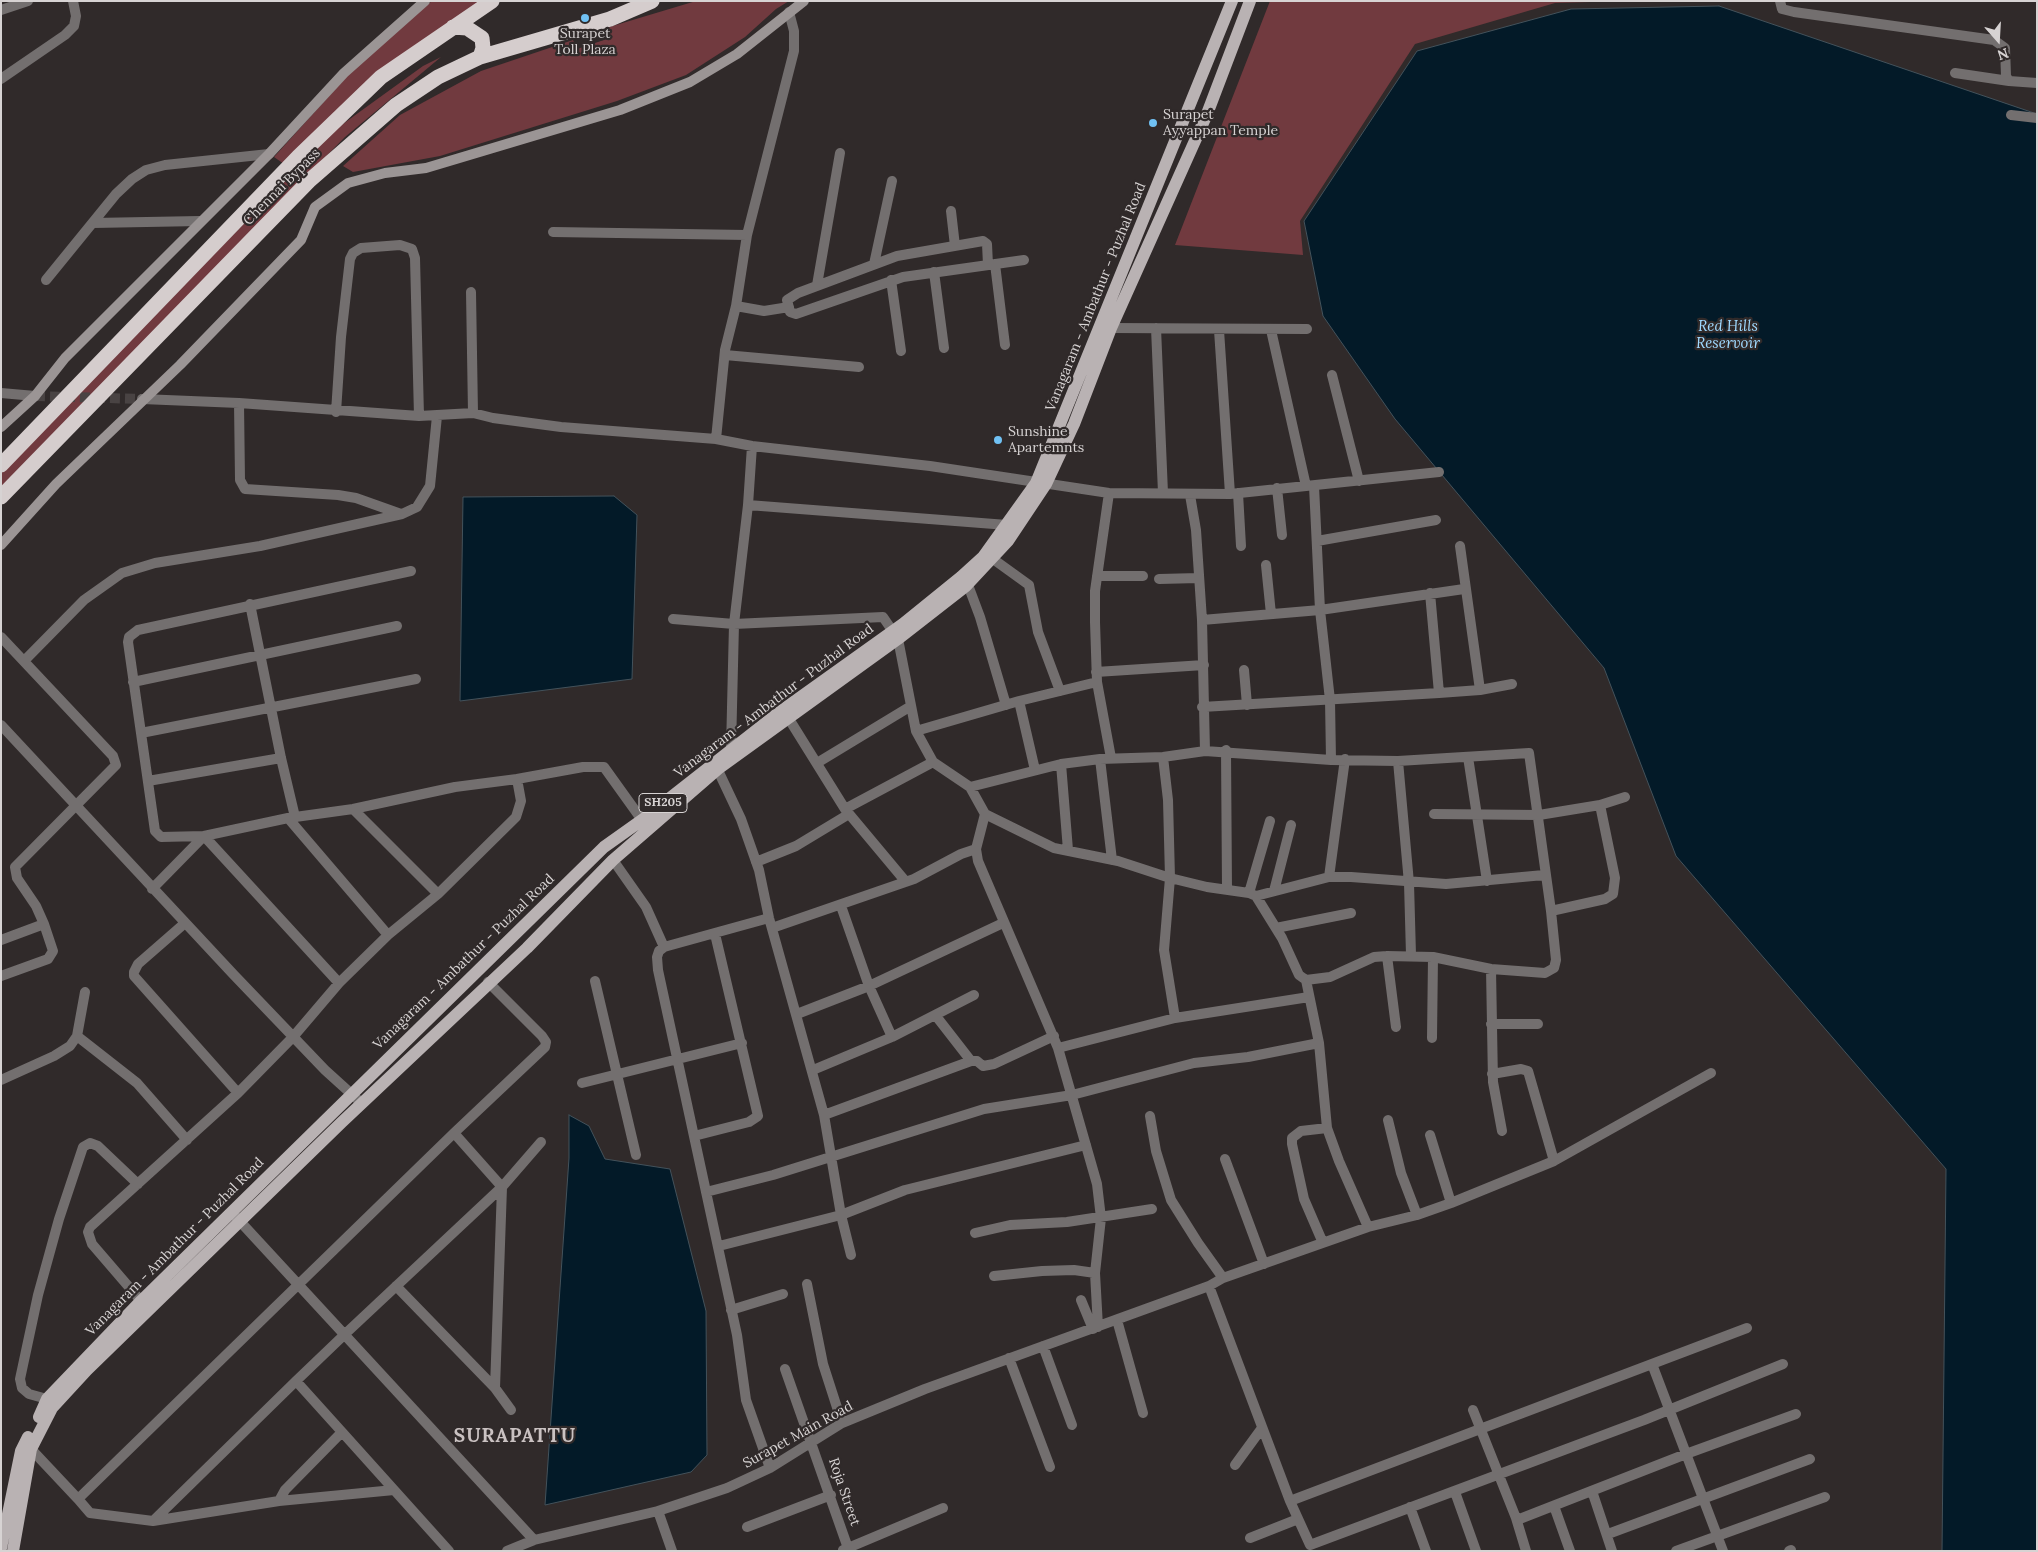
<!DOCTYPE html>
<html>
<head>
<meta charset="utf-8">
<style>
	body { margin:0 }
	#map { position:relative; width:2038px; height:1552px; overflow:hidden; background:#302a2a; font-family:Lora,serif }
	canvas { display:block }
	.frame { position:absolute; inset:0; border:2px solid #d7d3d3; pointer-events:none }
	.north { position:absolute; left:1973px; top:15px; width:50px; height:50px; -webkit-text-stroke:4px #302a2a; paint-order:stroke; rotate:161deg; font-size:14px; font-weight:700; line-height:20px; text-align:center; color:#d7d3d3 }
	.north::after { content:''; display:block; margin:auto; width:18px; height:22px; background:#d7d3d3; clip-path:polygon(50% 0,100% 100%,50% 72%,0 100%) }
</style>
</head>
<body>
<div id="map">
<canvas width="2038" height="1552"></canvas>
<div class="frame"></div>
<div class="north">N</div>
</div>
<script>
const c = document.querySelector('canvas').getContext('2d');
c.lineJoin = 'round';
function fillPath(path, color) {
  c.fillStyle = color;
  c.fill(path, 'evenodd');
}
function toPath(rows) {
  const path = new Path2D();
  for (const r of rows) {
    path.moveTo(r[0], r[1]);
    for (let i = 2; i < r.length; i += 2) path.lineTo(r[i], r[i + 1]);
  }
  return path;
}
function strokePath(path, color, width, dash) {
  c.strokeStyle = color;
  c.lineWidth = width;
  c.lineCap = dash ? 'butt' : 'round';
  c.setLineDash(dash || []);
  c.stroke(path);
}
function write(font, color, halo, rows, align = 'center') {
  c.font = font + ' Lora,serif';
  c.lineWidth = 4.5;
  c.setLineDash([]);
  c.textBaseline = 'middle';
  c.strokeStyle = halo;
  c.fillStyle = color;
  for (const [text, x, y, turn = 0] of rows) {
    c.save();
    c.translate(x, y);
    c.rotate((+turn || 0) * Math.PI / 180);
    c.textAlign = isNaN(turn) ? turn : align;
    if (halo) c.strokeText(text, 0, 0);
    c.fillText(text, 0, 0);
    c.restore();
  }
}
fillPath(toPath([
	[432,1,482,1,284,164,274,157,348,75,400,26],
	[696,1,789,1,776,9,745,37,686,75,617,101,440,156,353,172,343,166,400,115,481,71,573,40,577,49,607,39,606,28],
	[1270,1,1626,1,1555,3,1415,44,1300,221,1303,255,1175,245],
	[441,57,345,137,1,487,1,473,336,129,423,66]
]), '#713a3f');
const water = toPath([
	[1719,6,2037,114,2037,1551,1942,1551,1946,1169,1676,856,1604,668,1395,419,1323,316,1304,221,1417,51,1571,9,1719,6],
	[614,496,637,515,632,679,460,701,463,497,614,496],
	[569,1115,589,1126,605,1159,670,1169,706,1311,707,1455,691,1472,545,1505,569,1158,569,1115]
]);
fillPath(water, '#031a28');
strokePath(water, '#43525b', 1);
strokePath(toPath([
	[35,396,142,399]
]), '#494343', 10, [10, 5]);
strokePath(toPath([
	[1780,1,1782,9,1794,12,1994,40,2005,48,2006,76,2009,81,2037,83],
	[1,10,28,1],
	[1955,73,2009,81],
	[1,79,65,35,74,26,76,16,73,1],
	[2011,115,2037,118],
	[951,211,955,246],
	[93,223,200,221],
	[553,232,747,235],
	[874,264,892,181],
	[995,264,1005,345],
	[988,265,987,244,983,241,897,256,798,293,787,300,790,312,796,314,903,277,1024,260],
	[934,272,944,348],
	[46,280,116,194,132,179,146,170,165,165,269,154],
	[891,280,901,351],
	[817,285,840,153],
	[471,292,473,413],
	[736,306,764,311,789,307],
	[1111,328,1307,329],
	[1156,328,1163,493],
	[1219,330,1230,494],
	[1271,330,1306,486],
	[725,355,859,367],
	[1332,375,1359,481],
	[1,393,35,396],
	[142,399,239,403,419,416,473,413,493,418,561,427,716,439,752,446,930,466,1109,493,1230,494,1439,472],
	[239,403,240,480,245,489,338,495,356,498,401,514],
	[336,412,341,337,350,259,353,253,361,248,400,245,412,249,415,258,419,416],
	[716,439,725,350,736,306,747,235,794,51,794,31,789,12],
	[1314,486,1320,610,1330,700,1331,760],
	[1277,488,1282,535],
	[1109,493,1095,591,1095,622,1097,682,1111,758],
	[1238,493,1241,546],
	[1190,495,1196,530,1202,620,1205,751],
	[748,505,1007,525],
	[1317,541,1436,520],
	[1460,546,1480,690],
	[993,559,1029,585,1038,632,1060,691],
	[1266,565,1271,614],
	[1097,576,1143,576],
	[1159,579,1199,578],
	[964,580,968,585,980,617,1006,705],
	[1430,593,1439,693],
	[250,604,281,758,295,817],
	[673,619,734,624,883,617,898,639,916,731,933,762,970,787,985,814,1054,848,1118,861,1170,878,1207,887,1249,893,1256,896,1282,938,1299,975,1306,980,1330,977,1374,957,1387,956,1433,957,1491,969,1545,973,1554,968,1556,960,1551,911,1529,753,1398,761,1331,760,1205,751,1163,757,1100,759,1061,764,970,787],
	[1202,620,1320,610,1464,589],
	[1,637,113,756,116,765,15,867,17,878,36,906,44,924,53,951,48,959,1,976],
	[24,661,84,600,122,573,155,563,260,546,402,514,417,507,430,486,437,416],
	[1244,670,1247,705],
	[1096,672,1204,665],
	[133,682,397,626],
	[1019,701,1035,770],
	[1202,707,1439,693,1480,690,1512,684],
	[789,719,845,809,906,882],
	[1,725,234,975,325,1070,357,1099],
	[916,731,1019,701,1097,682],
	[141,733,416,679],
	[731,749,734,624,748,505,752,446],
	[1226,750,1227,889],
	[1163,757,1168,800,1170,878,1164,950,1175,1018],
	[1468,757,1487,881],
	[1100,759,1112,860],
	[1398,761,1409,883,1411,955],
	[817,763,911,706],
	[715,764,741,819,759,870,769,918,824,1115,841,1215,851,1255],
	[1061,764,1068,850],
	[148,781,281,758],
	[353,809,438,894,516,817,521,801,517,779],
	[845,809,933,762],
	[985,814,976,849,978,861,1058,1048,1097,1184,1101,1218,1095,1273,1098,1327],
	[1434,814,1539,815,1600,805,1625,797],
	[288,818,388,935],
	[613,860,646,907,664,947],
	[756,862,796,846,849,814],
	[1329,877,1345,759],
	[152,889,204,836,288,818,353,809,455,787,517,779,583,767,604,767,642,820],
	[1274,891,1291,825],
	[1249,893,1270,821],
	[1256,896,1329,877,1351,877,1446,884,1544,875],
	[841,906,869,986,892,1037],
	[1551,911,1605,899,1613,894,1615,878,1600,805],
	[769,918,664,947,659,951,657,957,658,970,737,1335,746,1400,770,1468],
	[185,923,138,964,134,972,134,976,238,1093],
	[772,928,914,879,961,854,976,849],
	[1276,928,1351,913],
	[1,940,44,924],
	[1387,956,1396,1027],
	[1491,969,1493,1082,1502,1131],
	[1306,980,1319,1043,1327,1128,1339,1161,1368,1227],
	[595,981,636,1155],
	[339,983,388,935,438,894],
	[797,1014,869,986,1003,923],
	[936,1016,971,1061,977,1061,983,1066,994,1064,1054,1036],
	[1491,1024,1538,1024],
	[77,1036,137,1083,187,1140],
	[1432,1038,1433,957],
	[1058,1048,1175,1018,1309,997],
	[813,1070,892,1037,974,995],
	[1711,1073,1554,1161,1451,1203,1417,1215,1368,1227,1223,1278,1209,1286,1290,1501,1310,1545,1644,1420,1783,1364],
	[1492,1074,1521,1069,1528,1071,1554,1161],
	[1,1080,54,1056,70,1046,77,1036,85,992],
	[582,1083,742,1043],
	[824,1115,971,1061],
	[1150,1116,1156,1151,1171,1200,1198,1243,1223,1278],
	[1388,1120,1401,1173,1417,1215],
	[454,1133,502,1187,495,1388],
	[1430,1135,1451,1203],
	[694,1136,749,1122,758,1116,715,934],
	[1225,1159,1264,1264],
	[706,1192,773,1175,984,1109,1072,1095,1194,1063,1248,1057,1319,1043],
	[235,1216,534,1540],
	[975,1233,1010,1225,1067,1222,1152,1209],
	[1323,1243,1304,1199,1292,1144,1292,1138,1301,1131,1327,1128],
	[719,1246,841,1215,905,1190,1086,1145],
	[994,1276,1042,1271,1074,1270,1095,1273],
	[807,1284,823,1364,842,1423],
	[396,1286,495,1388,511,1410],
	[1081,1300,1093,1329],
	[141,1301,92,1244,88,1232,90,1227,238,1093,293,1037,339,983,204,836,161,837,155,831,128,642,129,637,138,630,411,571],
	[731,1310,783,1294],
	[1117,1320,1143,1413],
	[1043,1346,1072,1425],
	[1009,1358,1050,1467],
	[1652,1364,1723,1551],
	[785,1369,849,1551],
	[296,1381,342,1432,285,1490,279,1501,153,1521,296,1381,344,1335,502,1187,541,1142],
	[47,1399,29,1394,22,1388,20,1379,38,1295,59,1219,83,1147,90,1143,98,1146,138,1184],
	[1473,1410,1516,1518,1526,1551],
	[342,1432,449,1551],
	[26,1450,31,1449,78,1499],
	[1235,1465,1262,1428],
	[1592,1491,1612,1551],
	[1455,1492,1476,1551],
	[279,1501,394,1490],
	[1290,1501,1747,1328],
	[1554,1506,1570,1551],
	[1410,1507,1426,1551],
	[658,1511,672,1551],
	[1517,1520,1686,1454,1796,1414],
	[153,1521,90,1513,78,1499,454,1133,545,1047,546,1042,542,1036,488,982],
	[747,1527,831,1495],
	[1608,1534,1810,1459],
	[1250,1538,1298,1519],
	[843,1550,943,1508],
	[507,1551,534,1540,658,1511,727,1488,770,1468,842,1423,925,1389,1209,1286],
	[1676,1551,1825,1497],
	[1789,1551,1791,1550]
]), '#736f6f', 10);
strokePath(toPath([
	[1,427,35,396,65,358,269,154,344,73,425,1],
	[1,545,56,484,180,365,301,240,315,207,348,183,385,173,426,168,620,110,690,82,737,54,804,1]
]), '#9b9595', 10);
strokePath(toPath([
	[39,1417,47,1399,141,1301,604,847,642,820,777,714,903,624,961,577,983,557,1036,483,1232,1],
	[1,1548,21,1451,28,1437],
	[13,1551,31,1449,52,1408,87,1370,342,1122,527,948,613,860,718,769,898,639,966,586,1008,541,1046,484,1074,424,1111,328,1207,114,1250,1]
]), '#b9b2b3', 12);
strokePath(toPath([
	[453,27,467,28,482,38,483,48,480,57],
	[1,465,298,157,381,77,492,1],
	[1,497,310,180,396,105,438,77,480,57,610,19,652,1]
]), '#d5cdcd', 15);
for (const [x, y, r, color] of [
	[585,18,5,"#70c1f4"],
	[1153,123,5,"#70c1f4"],
	[998,440,5,"#70c1f4"]
]) {
  const dot = new Path2D();
  dot.arc(x, y, r, 0, 2 * Math.PI);
  c.fillStyle = color;
  c.fill(dot);
  strokePath(dot, '#302a2a', 2);
}
for (const [x, y, w] of [
	[663,803,48]
]) {
  const box = new Path2D();
  box.roundRect(x - w / 2, y - 9.5, w, 19, 4);
  c.fillStyle = '#302a2a';
  c.fill(box);
  strokePath(box, '#d7d3d3', 1);
}
write('bold 12px', '#d7d3d3', null, [
	["SH205",663,803]
]);
write('14px', '#d7d3d3', '#302a2a', [
	["Surapet",585,34,"center"],
	["Toll Plaza",585,50,"center"],
	["Surapet",1163,115],
	["Ayyappan Temple",1163,131],
	["Sunshine",1008,432],
	["Apartemnts",1008,448]
], 'left');
write('14px', '#d7d3d3', '#302a2a', [
	["Chennai Bypass",282,187,-45],
	["Vanagaram - Ambathur - Puzhal Road",1096,297,-68],
	["Vanagaram - Ambathur - Puzhal Road",774,701,-37],
	["Vanagaram - Ambathur - Puzhal Road",464,962,-44],
	["Vanagaram - Ambathur - Puzhal Road",175,1247,-45],
	["Surapet Main Road",798,1435,-29],
	["Roja Street",844,1492,71]
]);
write('italic 15px', '#9fd9ff', '#302a2a', [
	["Red Hills",1728,327],
	["Reservoir",1728,344]
]);
c.letterSpacing = '1px';
write('bold 19px', '#cac2c2', '#302a2a', [
	["SURAPATTU",515,1437]
]);
c.letterSpacing = '0px';
</script>
</body>
</html>
